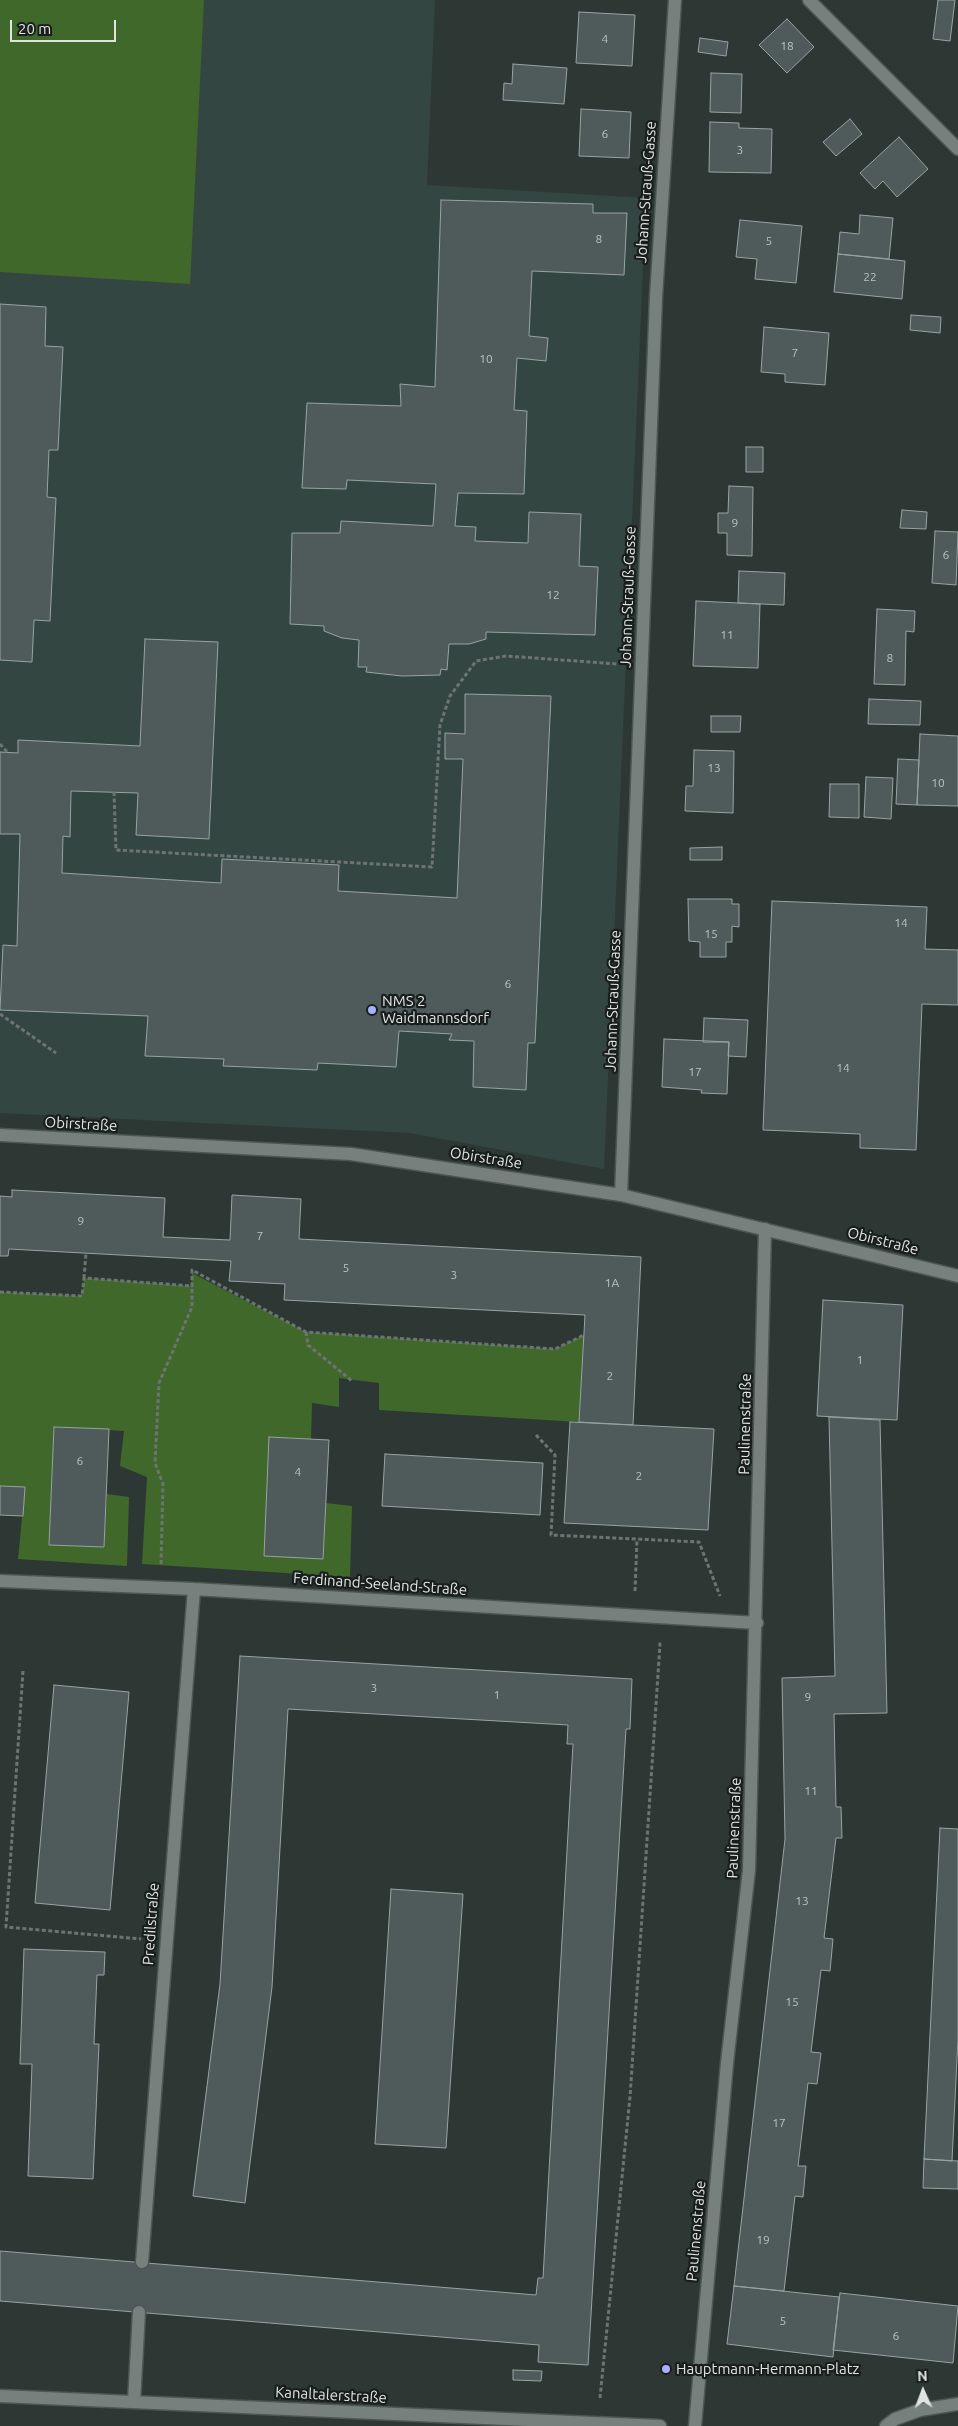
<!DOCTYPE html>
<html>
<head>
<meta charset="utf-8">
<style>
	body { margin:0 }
	#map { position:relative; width:958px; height:2426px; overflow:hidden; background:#2d3835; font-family:Ubuntu,sans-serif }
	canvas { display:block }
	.north { position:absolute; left:898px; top:2366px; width:50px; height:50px; -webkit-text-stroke:4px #191e1c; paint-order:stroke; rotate:358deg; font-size:14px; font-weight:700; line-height:20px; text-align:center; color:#dee4e2 }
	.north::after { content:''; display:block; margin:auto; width:18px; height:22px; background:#dee4e2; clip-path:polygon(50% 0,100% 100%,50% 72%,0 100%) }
	.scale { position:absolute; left:10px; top:20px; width:106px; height:22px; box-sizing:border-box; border:2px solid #dee4e2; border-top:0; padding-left:6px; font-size:15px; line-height:18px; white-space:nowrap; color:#dee4e2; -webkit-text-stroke:4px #191e1c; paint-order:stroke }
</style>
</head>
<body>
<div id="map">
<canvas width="958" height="2426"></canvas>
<div class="north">N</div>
<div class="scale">20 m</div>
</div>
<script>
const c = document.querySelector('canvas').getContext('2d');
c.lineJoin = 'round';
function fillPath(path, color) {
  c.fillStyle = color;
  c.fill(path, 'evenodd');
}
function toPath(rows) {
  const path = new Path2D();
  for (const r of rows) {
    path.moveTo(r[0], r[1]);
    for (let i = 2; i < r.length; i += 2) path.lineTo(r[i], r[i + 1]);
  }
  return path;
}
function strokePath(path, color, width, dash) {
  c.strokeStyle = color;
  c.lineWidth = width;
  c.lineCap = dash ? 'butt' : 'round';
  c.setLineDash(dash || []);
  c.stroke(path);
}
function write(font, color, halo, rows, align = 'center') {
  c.font = font + ' Ubuntu,sans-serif';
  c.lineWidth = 4.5;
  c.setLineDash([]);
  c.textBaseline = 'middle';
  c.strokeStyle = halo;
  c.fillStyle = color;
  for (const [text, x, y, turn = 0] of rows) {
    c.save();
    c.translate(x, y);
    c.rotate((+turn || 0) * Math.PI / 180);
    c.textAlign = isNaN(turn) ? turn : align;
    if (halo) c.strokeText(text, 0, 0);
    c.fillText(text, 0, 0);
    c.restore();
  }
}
fillPath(toPath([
	[0,0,435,0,427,185,646,198,604,1169,410,1133,0,1113]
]), '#344641');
fillPath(toPath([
	[0,0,204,0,190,284,0,272],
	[192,1273,306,1332,555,1349,584,1335,579,1422,379,1410,379,1383,339,1378,339,1407,312,1403,311,1440,265,1556,323,1559,326,1503,352,1506,350,1577,142,1564,147,1477,120,1466,124,1431,54,1427,49,1544,104,1547,107,1494,129,1497,127,1566,18,1559,25,1488,0,1486,0,1292,82,1296,84,1278,191,1286]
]), '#40682b');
const building = toPath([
	[938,0,955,0,950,41,933,39,938,0],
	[579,12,635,15,632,66,576,63,579,12],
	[787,19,814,47,787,73,759,45,787,19],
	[700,38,728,42,726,56,698,52,700,38],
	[513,64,567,68,564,104,503,100,504,83,512,84,513,64],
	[711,73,742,74,741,113,710,112,711,73],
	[581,109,631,112,629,158,579,156,581,109],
	[850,119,862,134,836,156,823,142,850,119],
	[710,122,739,123,739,128,772,129,771,173,709,172,710,122],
	[899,137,928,169,897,197,883,181,875,189,860,173,899,137],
	[441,200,593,204,593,213,627,213,624,275,532,271,529,336,548,338,546,361,517,358,514,410,527,411,524,494,458,493,455,526,476,527,475,541,528,543,529,512,581,514,579,566,598,567,595,635,486,632,486,639,469,644,449,644,447,670,441,669,440,675,402,676,366,672,367,667,358,667,359,640,342,638,324,631,324,626,290,624,292,533,340,533,341,521,433,526,436,484,347,480,346,489,302,488,307,403,401,406,400,384,435,387,441,200],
	[860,215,893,218,889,259,838,254,840,232,859,234,860,215],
	[740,220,802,226,796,283,755,279,757,259,736,257,740,220],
	[838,254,905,261,902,299,834,292,838,254],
	[0,304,46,307,45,346,63,347,58,450,49,450,47,497,56,498,50,621,34,620,32,662,0,660,0,304],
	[911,315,941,317,940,333,910,330,911,315],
	[764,327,829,333,825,385,785,382,785,374,761,372,764,327],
	[746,447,763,447,763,472,746,472,746,447],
	[729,486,753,487,752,556,727,555,727,533,718,533,718,513,728,513,729,486],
	[902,510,927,512,926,529,900,528,902,510],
	[935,531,958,532,956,585,932,583,935,531],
	[739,571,785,573,784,605,738,603,739,571],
	[696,601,760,604,758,668,693,666,696,601],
	[877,609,915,611,914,632,906,631,905,685,874,684,877,609],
	[145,639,218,642,209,839,136,835,138,793,71,791,70,837,63,836,62,873,221,883,222,859,339,865,338,891,457,898,463,759,445,759,445,733,465,734,465,694,551,696,535,1043,528,1043,526,1090,473,1087,474,1041,449,1040,452,1034,399,1031,396,1067,318,1063,317,1070,223,1066,224,1059,145,1056,148,1016,0,1010,3,945,17,946,20,834,0,834,0,752,18,753,18,740,140,746,145,639],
	[869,699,921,701,920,725,868,724,869,699],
	[711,716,741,716,740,732,711,732,711,716],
	[920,734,958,736,958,806,917,805,920,734],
	[694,750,734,751,733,813,685,811,686,786,693,786,694,750],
	[898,759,919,760,917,805,896,804,898,759],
	[866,777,893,778,891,819,864,817,866,777],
	[830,784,859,784,859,818,829,817,830,784],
	[722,847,722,860,690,860,690,848,722,847],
	[688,899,732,899,732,904,739,904,739,927,732,926,732,942,726,942,726,957,700,957,700,942,689,941,688,899],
	[772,901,927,907,925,949,958,950,958,1005,922,1004,916,1150,860,1148,860,1134,763,1130,772,901],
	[704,1018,748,1020,746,1057,728,1056,729,1042,703,1042,704,1018],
	[664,1039,729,1042,727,1094,701,1093,702,1090,662,1087,664,1039],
	[12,1190,165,1198,163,1237,230,1240,232,1195,301,1199,299,1239,641,1257,633,1425,579,1422,585,1315,284,1300,285,1284,229,1281,231,1261,9,1249,8,1256,0,1256,0,1196,12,1197,12,1190],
	[823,1300,903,1305,897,1420,817,1416,823,1300],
	[829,1417,880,1420,887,1713,834,1714,836,1807,841,1807,842,1838,836,1838,824,1938,833,1939,830,1971,821,1970,811,2052,821,2053,817,2084,808,2083,798,2166,806,2166,803,2197,795,2196,784,2291,734,2286,785,1839,782,1678,835,1676,829,1417],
	[570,1422,714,1429,708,1530,564,1523,570,1422],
	[54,1427,109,1429,104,1547,49,1545,54,1427],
	[269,1437,329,1440,323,1559,264,1556,269,1437],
	[385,1454,543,1463,540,1515,382,1506,385,1454],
	[0,1486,25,1487,23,1516,0,1515,0,1486],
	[240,1656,632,1679,630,1729,626,1729,588,2365,538,2362,539,2345,0,2301,0,2251,536,2295,538,2278,543,2278,573,1744,567,1744,568,1725,288,1709,272,1987,245,2203,193,2196,220,1984,240,1656],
	[54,1685,129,1692,110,1910,35,1903,54,1685],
	[940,1828,958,1829,958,2038,952,2161,924,2159,940,1828],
	[391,1889,463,1894,446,2148,375,2144,391,1889],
	[24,1949,105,1952,104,1975,97,1975,94,2044,99,2044,93,2179,28,2176,32,2064,20,2064,24,1949],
	[924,2159,958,2161,958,2189,923,2188,924,2159],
	[734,2286,839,2297,833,2357,727,2344,734,2286],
	[840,2293,958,2306,953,2363,833,2350,840,2293],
	[513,2370,542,2371,541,2381,513,2380,513,2370]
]);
fillPath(building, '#4f5b5b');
strokePath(building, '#97a4a4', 1);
const service = toPath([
	[134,2402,139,2312],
	[886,2426,895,2419,920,2410,958,2404]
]);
const minor = toPath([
	[809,0,958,149],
	[0,1135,351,1154,621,1195,958,1276],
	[621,1195,656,297,675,0],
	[0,1581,194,1589,757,1623],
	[142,2262,194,1589],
	[0,2396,660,2426],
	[695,2426,727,2063,749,1870,765,1229]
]);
strokePath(service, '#4d5653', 15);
strokePath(minor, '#4d5653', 15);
strokePath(toPath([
	[0,744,8,753],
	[114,792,116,850,432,867,440,725,450,696,476,661,506,656,618,664],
	[0,1014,56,1053],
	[84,1278,86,1253],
	[0,1292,82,1296,84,1278,192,1286,192,1270,306,1332,555,1349,584,1335],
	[306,1332,308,1345,352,1381],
	[536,1435,555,1455,551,1535,699,1542,720,1596],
	[161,1564,163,1484,155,1463,159,1383,192,1307,192,1286],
	[635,1591,637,1539],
	[23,1671,6,1927,141,1939],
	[600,2398,630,2097,660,1644,658,1644]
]), '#6c7573', 3, [4, 2.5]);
strokePath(service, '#76817e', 12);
strokePath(minor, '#76817e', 12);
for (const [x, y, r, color] of [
	[372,1010,5,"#a5b1fc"],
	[666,2369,5,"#a5b1fc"]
]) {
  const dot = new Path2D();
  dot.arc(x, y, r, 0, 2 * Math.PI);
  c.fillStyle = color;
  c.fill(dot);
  strokePath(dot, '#191e1c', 2);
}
write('12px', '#bac2c0', null, [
	["4",605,39],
	["18",787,46],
	["6",605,134],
	["3",740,150],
	["8",599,239],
	["5",769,241],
	["22",870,277],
	["7",795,353],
	["10",486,359],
	["9",735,523],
	["6",946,555],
	["12",553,595],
	["11",727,635],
	["8",890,658],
	["13",714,768],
	["10",938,783],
	["14",901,923],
	["15",711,934],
	["6",508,984],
	["14",843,1068],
	["17",695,1072],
	["9",81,1221],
	["7",260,1236],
	["5",346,1268],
	["3",454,1275],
	["1A",612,1283],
	["1",860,1360],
	["2",610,1376],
	["6",80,1461],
	["4",298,1472],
	["2",639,1476],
	["3",374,1688],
	["1",497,1695],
	["9",808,1697],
	["11",811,1791],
	["13",802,1901],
	["15",792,2002],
	["17",779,2123],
	["19",763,2240],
	["5",783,2321],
	["6",896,2336]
]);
write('15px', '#dee4e2', '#191e1c', [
	["Johann-Strauß-Gasse",646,192,-86],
	["Johann-Strauß-Gasse",628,597,-88],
	["Johann-Strauß-Gasse",613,1001,-88],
	["Obirstraße",81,1124,3],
	["Obirstraße",486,1158,9],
	["Obirstraße",883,1241,14],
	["Paulinenstraße",745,1424,-89],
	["Ferdinand-Seeland-Straße",380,1584,4],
	["Paulinenstraße",734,1828,-88],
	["Predilstraße",151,1924,-86],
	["Paulinenstraße",696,2231,-85],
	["Kanaltalerstraße",331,2395,3]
]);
write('15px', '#dee4e2', '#191e1c', [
	["NMS 2",382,1001],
	["Waidmannsdorf",382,1018],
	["Hauptmann-Hermann-Platz",676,2369]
], 'left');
</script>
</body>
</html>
